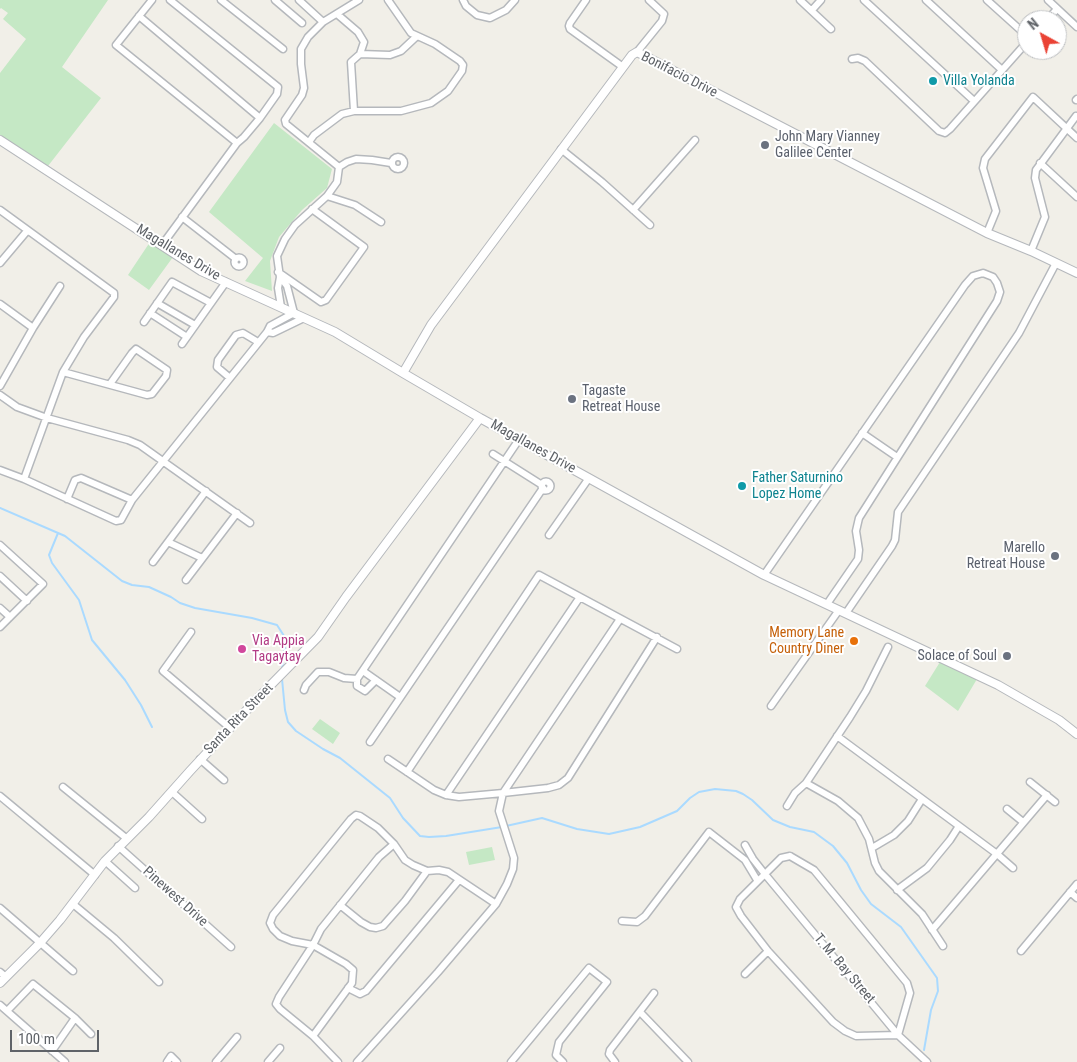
<!DOCTYPE html>
<html>
<head>
<meta charset="utf-8">
<style>
	body { margin:0 }
	#map { position:relative; width:1077px; height:1062px; overflow:hidden; background:#f1efe8; font-family:"Roboto Condensed",sans-serif }
	canvas { display:block }
	.north { position:absolute; left:1017px; top:10px; width:50px; height:50px; box-sizing:border-box; background:#fff; border:1px solid #bfc1c3; border-radius:50%; rotate:321deg; font-size:14px; font-weight:700; line-height:20px; text-align:center; color:#5f6368 }
	.north::after { content:''; display:block; margin:auto; width:18px; height:22px; background:#ea4335; clip-path:polygon(50% 0,100% 100%,50% 72%,0 100%) }
	.scale { position:absolute; left:10px; top:1030px; width:89px; height:22px; box-sizing:border-box; border:2px solid #5f6368; border-top:0; padding-left:6px; font-size:15px; line-height:18px; white-space:nowrap; color:#5f6368; -webkit-text-stroke:4px #fff; paint-order:stroke }
</style>
</head>
<body>
<div id="map">
<canvas width="1077" height="1062"></canvas>
<div class="north">N</div>
<div class="scale">100 m</div>
</div>
<script>
const c = document.querySelector('canvas').getContext('2d');
c.lineJoin = 'round';
function fillPath(path, color) {
  c.fillStyle = color;
  c.fill(path, 'evenodd');
}
function toPath(rows) {
  const path = new Path2D();
  for (const r of rows) {
    if (r.length === 3) {
      path.moveTo(r[0] + r[2], r[1]);
      path.arc(r[0], r[1], r[2], 0, 2 * Math.PI);
      continue;
    }
    path.moveTo(r[0], r[1]);
    for (let i = 2; i < r.length; i += 2) path.lineTo(r[i], r[i + 1]);
  }
  return path;
}
function strokePath(path, color, width, dash) {
  c.strokeStyle = color;
  c.lineWidth = width;
  c.lineCap = dash ? 'butt' : 'round';
  c.setLineDash(dash || []);
  c.stroke(path);
}
function write(font, color, halo, rows, align = 'center') {
  c.font = font + ' "Roboto Condensed",sans-serif';
  c.lineWidth = 4;
  c.setLineDash([]);
  c.textBaseline = 'middle';
  c.strokeStyle = halo;
  c.fillStyle = color;
  for (const [text, x, y, turn = 0] of rows) {
    c.save();
    c.translate(x, y);
    c.rotate((+turn || 0) * Math.PI / 180);
    c.textAlign = isNaN(turn) ? turn : align;
    if (halo) c.strokeText(text, 0, 0);
    c.fillText(text, 0, 0);
    c.restore();
  }
}
fillPath(toPath([
	[0,0,108,0,62,67,101,98,48,166,0,135,0,73,26,39,3,19,8,13,1,8,0,9],
	[274,123,332,169,327,188,302,210,279,237,270,261,272,291,245,281,263,258,209,212],
	[150,242,173,257,149,290,128,275],
	[940,662,977,679,958,711,925,686],
	[320,719,340,733,333,744,312,729],
	[492,847,495,860,469,865,466,852]
]), '#c5e8c5');
strokePath(toPath([
	[0,508,65,536,122,581,132,585,149,587,171,597,180,603,195,608,252,618,277,625,286,639,282,669],
	[58,533,49,555,52,563,79,600,92,640,125,680,141,705,152,727],
	[282,679,285,710,288,722,296,731,323,749,340,758,390,798,403,818,420,836,429,837,446,836,502,827],
	[506,826,542,818,577,829,609,834,640,827,677,811,690,798,699,792,715,789,736,791,743,794,752,800,773,820,790,827,814,832,833,846,847,863,861,890,871,904,901,927,937,978,938,991,931,1010,924,1050]
]), '#aadaff', 2);
const minor = toPath([
	[152,0,116,45,237,143],
	[221,0,283,49],
	[275,0,302,23],
	[299,0,323,22],
	[463,0,466,6,477,15,490,18,506,10,515,0],
	[586,0,570,23,569,26,570,29,623,67],
	[800,0,831,29],
	[864,0,974,101],
	[926,0,1002,70],
	[987,0,1027,36],
	[1048,0,1077,27],
	[812,10,821,0],
	[337,14,358,32,364,42,360,54,351,62,354,111],
	[139,16,260,118],
	[1047,20,1057,9],
	[637,52,662,21,664,14,649,0],
	[360,54,390,55,401,51,417,36],
	[852,59,858,58,865,61,939,131,945,133,950,129,1027,42],
	[1076,100,1077,99],
	[309,142,314,135,342,114,354,111,401,111,431,103,448,91,462,71,463,65,460,61,435,44,411,33,388,0],
	[561,149,602,182,650,225],
	[398,163,6],
	[1040,163,1077,197],
	[339,167,347,162,356,159,372,160,391,163],
	[327,196,355,205,381,222],
	[0,210,114,293,114,297,84,337,63,372,24,479],
	[633,210,695,140],
	[182,217,236,259],
	[987,233,996,211,983,168,985,159,1033,97,1077,138],
	[162,245,237,143,244,137,260,118,277,94,278,87,170,0],
	[1031,251,1045,217,1035,178,1036,170,1076,116],
	[239,262,4.5],
	[0,263,27,231],
	[278,272,321,302,326,300,364,247,312,209],
	[157,303,195,325],
	[0,304,33,328],
	[281,307,278,288,280,277,277,256,285,239,295,225,327,196,337,182,339,167,286,124,285,120,302,95,304,88,301,64,301,49,308,37,323,22,359,0],
	[150,313,187,337],
	[144,322,172,282,211,303],
	[267,332,273,333,304,318],
	[182,344,226,282],
	[63,372,147,395,152,394,166,376,167,370,136,349,132,353,110,384],
	[230,378,217,367,218,360,236,335,243,333,258,342],
	[0,386,33,328,60,286],
	[0,395,17,407,47,418,128,440,140,445,250,523],
	[862,433,897,457],
	[493,454,542,485],
	[0,470,24,479,116,521,121,520,132,500,267,332,270,326,294,313,287,286,280,277],
	[546,486,4.5],
	[67,499,75,480,81,478,132,500],
	[549,535,589,478],
	[168,542,202,558],
	[0,545,43,584,0,627],
	[153,562,206,491],
	[764,575,965,285,973,276,983,273,993,277,997,283,1000,292,997,301,859,518,856,531,859,550,858,559,827,604],
	[0,576,27,601],
	[186,580,237,513],
	[0,608,10,617],
	[846,613,892,546,895,540,898,512,1019,333,1056,263],
	[191,632,163,671,230,728],
	[363,671,400,697],
	[357,679,357,686,365,691,376,680],
	[304,690,306,685,318,672,329,672,344,678,357,679,520,438],
	[771,706,839,610],
	[837,736,997,854,1013,868],
	[370,742,543,488],
	[200,759,224,780],
	[388,759,434,790,446,795,459,797,503,793,548,788,559,785,568,778,657,637],
	[407,772,539,575,677,649],
	[1030,782,1055,802],
	[806,783,838,801,858,818,869,839,875,863,879,871,922,914,943,946],
	[63,787,126,838],
	[172,792,202,819],
	[446,795,580,597],
	[0,796,95,875],
	[787,806,795,793,806,783,850,717,866,691,888,647],
	[1007,809,1023,822],
	[745,845,753,859,764,873,898,1035,927,1062],
	[118,846,231,947],
	[872,848,894,835,908,821,922,799],
	[790,856,814,870,907,983,910,993,898,1035,856,1036,845,1031,833,1022,768,951,741,916,736,907,740,899,781,858,790,856],
	[105,861,135,888],
	[897,890,927,868,950,840,959,826],
	[1070,892,1077,898],
	[73,904,114,938,159,982],
	[340,905,361,922,370,927,376,928,383,926,405,901,427,871],
	[0,908,73,971],
	[622,921,637,922,645,916,709,832,745,860,757,880],
	[932,930,1047,795],
	[1021,951,1077,884],
	[0,972,6,977],
	[745,974,768,951],
	[348,988,360,994,366,991,459,880],
	[0,1005,65,1062],
	[7,1011,33,984,75,1018,91,1034],
	[640,1012,688,1062],
	[313,1036,352,983,353,970,346,964,313,945,292,941,280,936,273,929,270,923,273,915,351,819,356,815,360,816,378,828,394,844,405,860,413,865,427,871,439,870,448,872,496,904],
	[52,1051,75,1018],
	[167,1062,171,1056,177,1062],
	[216,1062,237,1037],
	[268,1062,280,1048],
	[338,1062,313,1036,280,1009,276,1004,279,997,313,945,321,929,379,857,394,844],
	[357,1062,438,972,496,904,507,884,513,869,514,858,499,811,503,793,620,619],
	[511,1062,589,968,607,982,559,1042,556,1055,563,1062],
	[615,1062,609,1054,610,1050,654,993]
]);
const tertiary = toPath([
	[0,140,201,271,335,332,403,373,480,418,764,575,998,685,1059,720,1077,734],
	[403,373,431,325,632,55,637,52,987,233,1031,251,1077,273],
	[0,983,40,943,60,920,105,861,149,817,190,771,257,699,318,637,346,597,480,418]
]);
strokePath(minor, '#b5b8bc', 9);
strokePath(tertiary, '#b5b8bc', 10);
strokePath(minor, '#fff', 6);
strokePath(tertiary, '#fff', 8);
for (const [x, y, r, color] of [
	[933,81,5,"#0f9aa8"],
	[765,145,5,"#6b7280"],
	[572,399,5,"#6b7280"],
	[742,486,5,"#0f9aa8"],
	[1055,556,5,"#6b7280"],
	[854,641,5,"#e8710a"],
	[242,649,5,"#d1479c"],
	[1007,656,5,"#6b7280"]
]) {
  const dot = new Path2D();
  dot.arc(x, y, r, 0, 2 * Math.PI);
  c.fillStyle = color;
  c.fill(dot);
  strokePath(dot, '#fff', 2);
}
write('14px', '#5f6368', '#fff', [
	["Bonifacio Drive",679,75,27],
	["Magallanes Drive",178,253,31],
	["Magallanes Drive",533,447,29],
	["Santa Rita Street",239,719,-46],
	["Pinewest Drive",175,897,42],
	["T. M. Bay Street",844,969,50]
]);
write('14px', '#0d838f', '#fff', [
	["Villa Yolanda",943,81],
	["Father Saturnino",752,478],
	["Lopez Home",752,494]
], 'left');
write('14px', '#5b616d', '#fff', [
	["John Mary Vianney",775,137],
	["Galilee Center",775,153],
	["Tagaste",582,391],
	["Retreat House",582,407],
	["Marello",1045,548,"right"],
	["Retreat House",1045,564,"right"],
	["Solace of Soul",997,656,"right"]
], 'left');
write('14px', '#c56008', '#fff', [
	["Memory Lane",844,633],
	["Country Diner",844,649]
], 'right');
write('14px', '#b23c85', '#fff', [
	["Via Appia",252,641],
	["Tagaytay",252,657]
], 'left');
</script>
</body>
</html>
